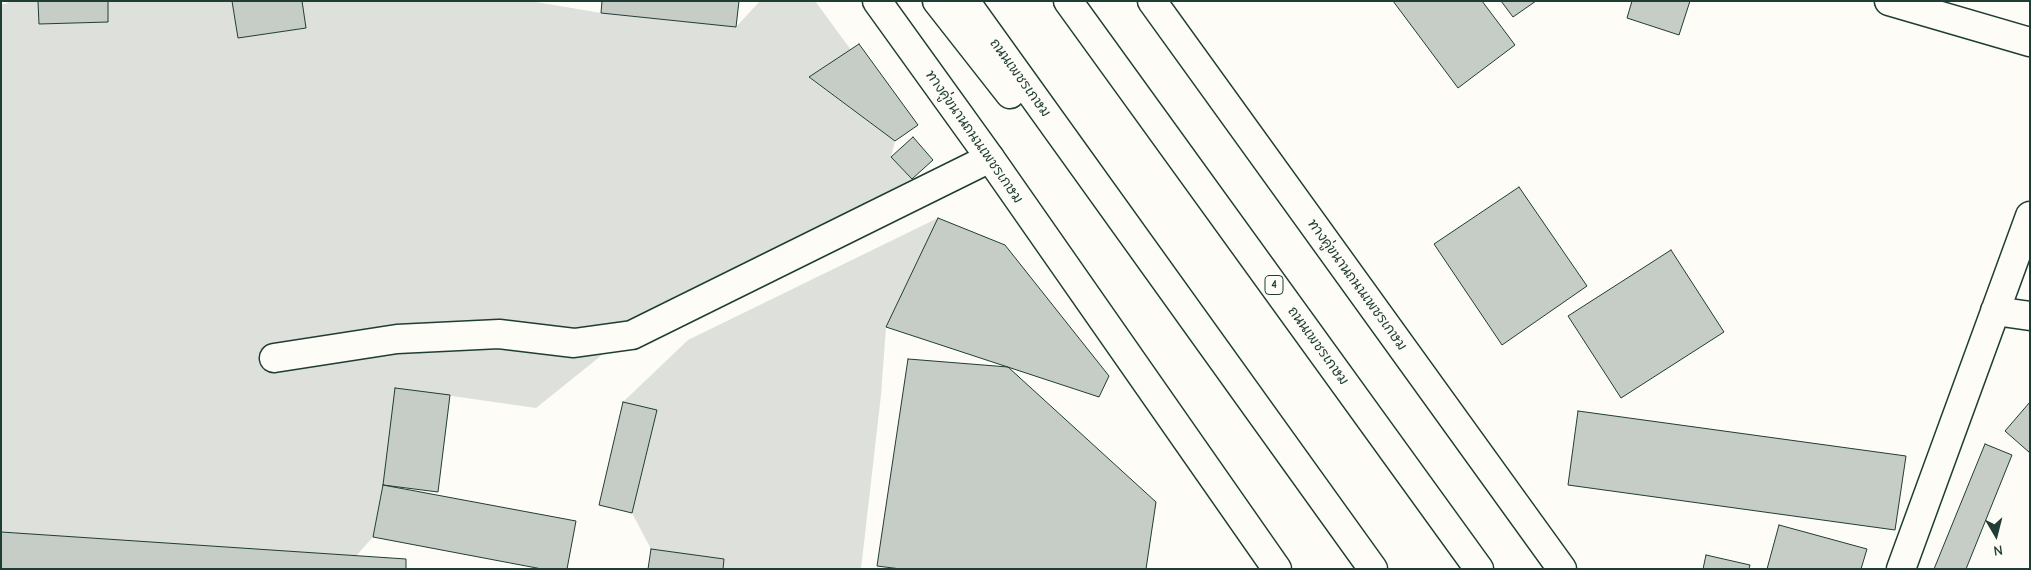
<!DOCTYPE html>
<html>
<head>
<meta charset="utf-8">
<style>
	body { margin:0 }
	#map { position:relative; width:2031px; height:570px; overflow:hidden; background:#fdfcf7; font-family:"Comic Neue",sans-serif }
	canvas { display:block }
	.frame { position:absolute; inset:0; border:2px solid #1f3d34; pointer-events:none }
	.north { position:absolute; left:1971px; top:510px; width:50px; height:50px; -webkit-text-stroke:4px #fdfcf7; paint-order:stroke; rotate:172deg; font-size:14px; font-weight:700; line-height:20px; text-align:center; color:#1f3d34 }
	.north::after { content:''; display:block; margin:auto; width:18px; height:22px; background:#1f3d34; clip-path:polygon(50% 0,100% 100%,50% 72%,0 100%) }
</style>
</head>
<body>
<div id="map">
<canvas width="2031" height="570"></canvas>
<div class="frame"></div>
<div class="north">N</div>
</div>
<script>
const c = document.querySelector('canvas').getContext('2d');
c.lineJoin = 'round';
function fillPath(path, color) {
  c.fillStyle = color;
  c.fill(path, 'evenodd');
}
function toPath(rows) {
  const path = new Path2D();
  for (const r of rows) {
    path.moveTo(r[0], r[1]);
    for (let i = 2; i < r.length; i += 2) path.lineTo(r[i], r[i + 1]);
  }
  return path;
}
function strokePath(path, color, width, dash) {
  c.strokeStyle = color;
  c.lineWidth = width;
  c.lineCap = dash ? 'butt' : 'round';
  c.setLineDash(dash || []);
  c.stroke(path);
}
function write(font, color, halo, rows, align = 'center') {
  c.font = font + ' "Comic Neue","Playpen Sans Thai",sans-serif';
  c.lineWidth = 4;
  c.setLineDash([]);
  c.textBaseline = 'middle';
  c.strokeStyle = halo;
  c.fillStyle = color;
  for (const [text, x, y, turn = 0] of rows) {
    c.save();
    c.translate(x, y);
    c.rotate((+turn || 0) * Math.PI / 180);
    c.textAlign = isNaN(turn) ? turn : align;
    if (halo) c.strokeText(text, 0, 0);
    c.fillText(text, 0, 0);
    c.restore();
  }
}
fillPath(toPath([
	[9,1,38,1,39,24,108,22,108,1,232,1,238,38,306,28,302,1,530,1,601,13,736,27,760,1,815,1,851,50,809,78,895,141,891,157,912,179,663,306,536,408,396,388,383,485,373,537,356,556,1,532,1,4,6,4],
	[938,218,886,327,881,395,861,569,723,569,724,559,651,549,632,513,657,410,623,402,688,340]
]), '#dde0db');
const building = toPath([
	[38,1,108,1,108,22,39,24,38,1],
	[232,1,302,1,306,28,238,38,232,1],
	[602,1,739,1,736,27,601,13,602,1],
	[1393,1,1482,1,1515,45,1458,88,1393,1],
	[1501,1,1536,1,1513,17,1501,1],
	[1632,1,1690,1,1679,35,1627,18,1632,1],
	[859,44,918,125,895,141,809,77,859,44],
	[913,137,933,160,912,179,891,157,913,137],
	[1519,187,1587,286,1502,345,1434,244,1519,187],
	[938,218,1005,245,1109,376,1099,397,886,327,938,218],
	[1671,250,1724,332,1621,398,1568,316,1671,250],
	[908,359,1008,367,1156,502,1146,569,901,569,877,566,908,359],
	[395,388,450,395,438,492,383,485,395,388],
	[623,402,657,410,632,513,599,505,623,402],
	[2030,402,2030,453,2005,431,2030,402],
	[1578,411,1906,456,1895,530,1568,485,1578,411],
	[1985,444,2012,455,1966,569,1934,569,1985,444],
	[383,485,576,521,567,569,542,569,373,537,383,485],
	[1779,525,1867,549,1861,569,1767,569,1779,525],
	[1,532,406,559,406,569,1,569,1,532],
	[651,549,724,559,723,569,648,569,651,549],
	[1706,555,1750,565,1749,569,1703,569,1706,555]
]);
fillPath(building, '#c6cdc7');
strokePath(building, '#1f3d34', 1);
const street = toPath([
	[1889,1,2030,42],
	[1995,311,2030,316],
	[274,358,397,339,499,334,574,343,632,335,990,158],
	[1901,569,2030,216]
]);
const secondary = toPath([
	[877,1,990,158,1277,569],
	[1152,1,1562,569]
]);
const highway = toPath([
	[937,1,1010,94],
	[965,1,1373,569],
	[1068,1,1479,569]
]);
strokePath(street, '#1f3d34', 31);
strokePath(secondary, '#1f3d34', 31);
strokePath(highway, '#1f3d34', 31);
strokePath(street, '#fdfcf7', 28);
strokePath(secondary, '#fdfcf7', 28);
strokePath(highway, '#fdfcf7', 28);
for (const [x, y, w] of [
	[1274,285,18]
]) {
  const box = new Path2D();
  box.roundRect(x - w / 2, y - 9.5, w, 19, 4);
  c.fillStyle = '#fdfcf7';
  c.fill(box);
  strokePath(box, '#1f3d34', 1);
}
write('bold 12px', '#1f3d34', null, [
	["4",1274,285]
]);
write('14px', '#1f3d34', '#fdfcf7', [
	["ถนนเพชรเกษม",1020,78,54],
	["ทางคู่ขนานถนนเพชรเกษม",974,137,55],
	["ทางคู่ขนานถนนเพชรเกษม",1357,285,54],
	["ถนนเพชรเกษม",1318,346,54]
]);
</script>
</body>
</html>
